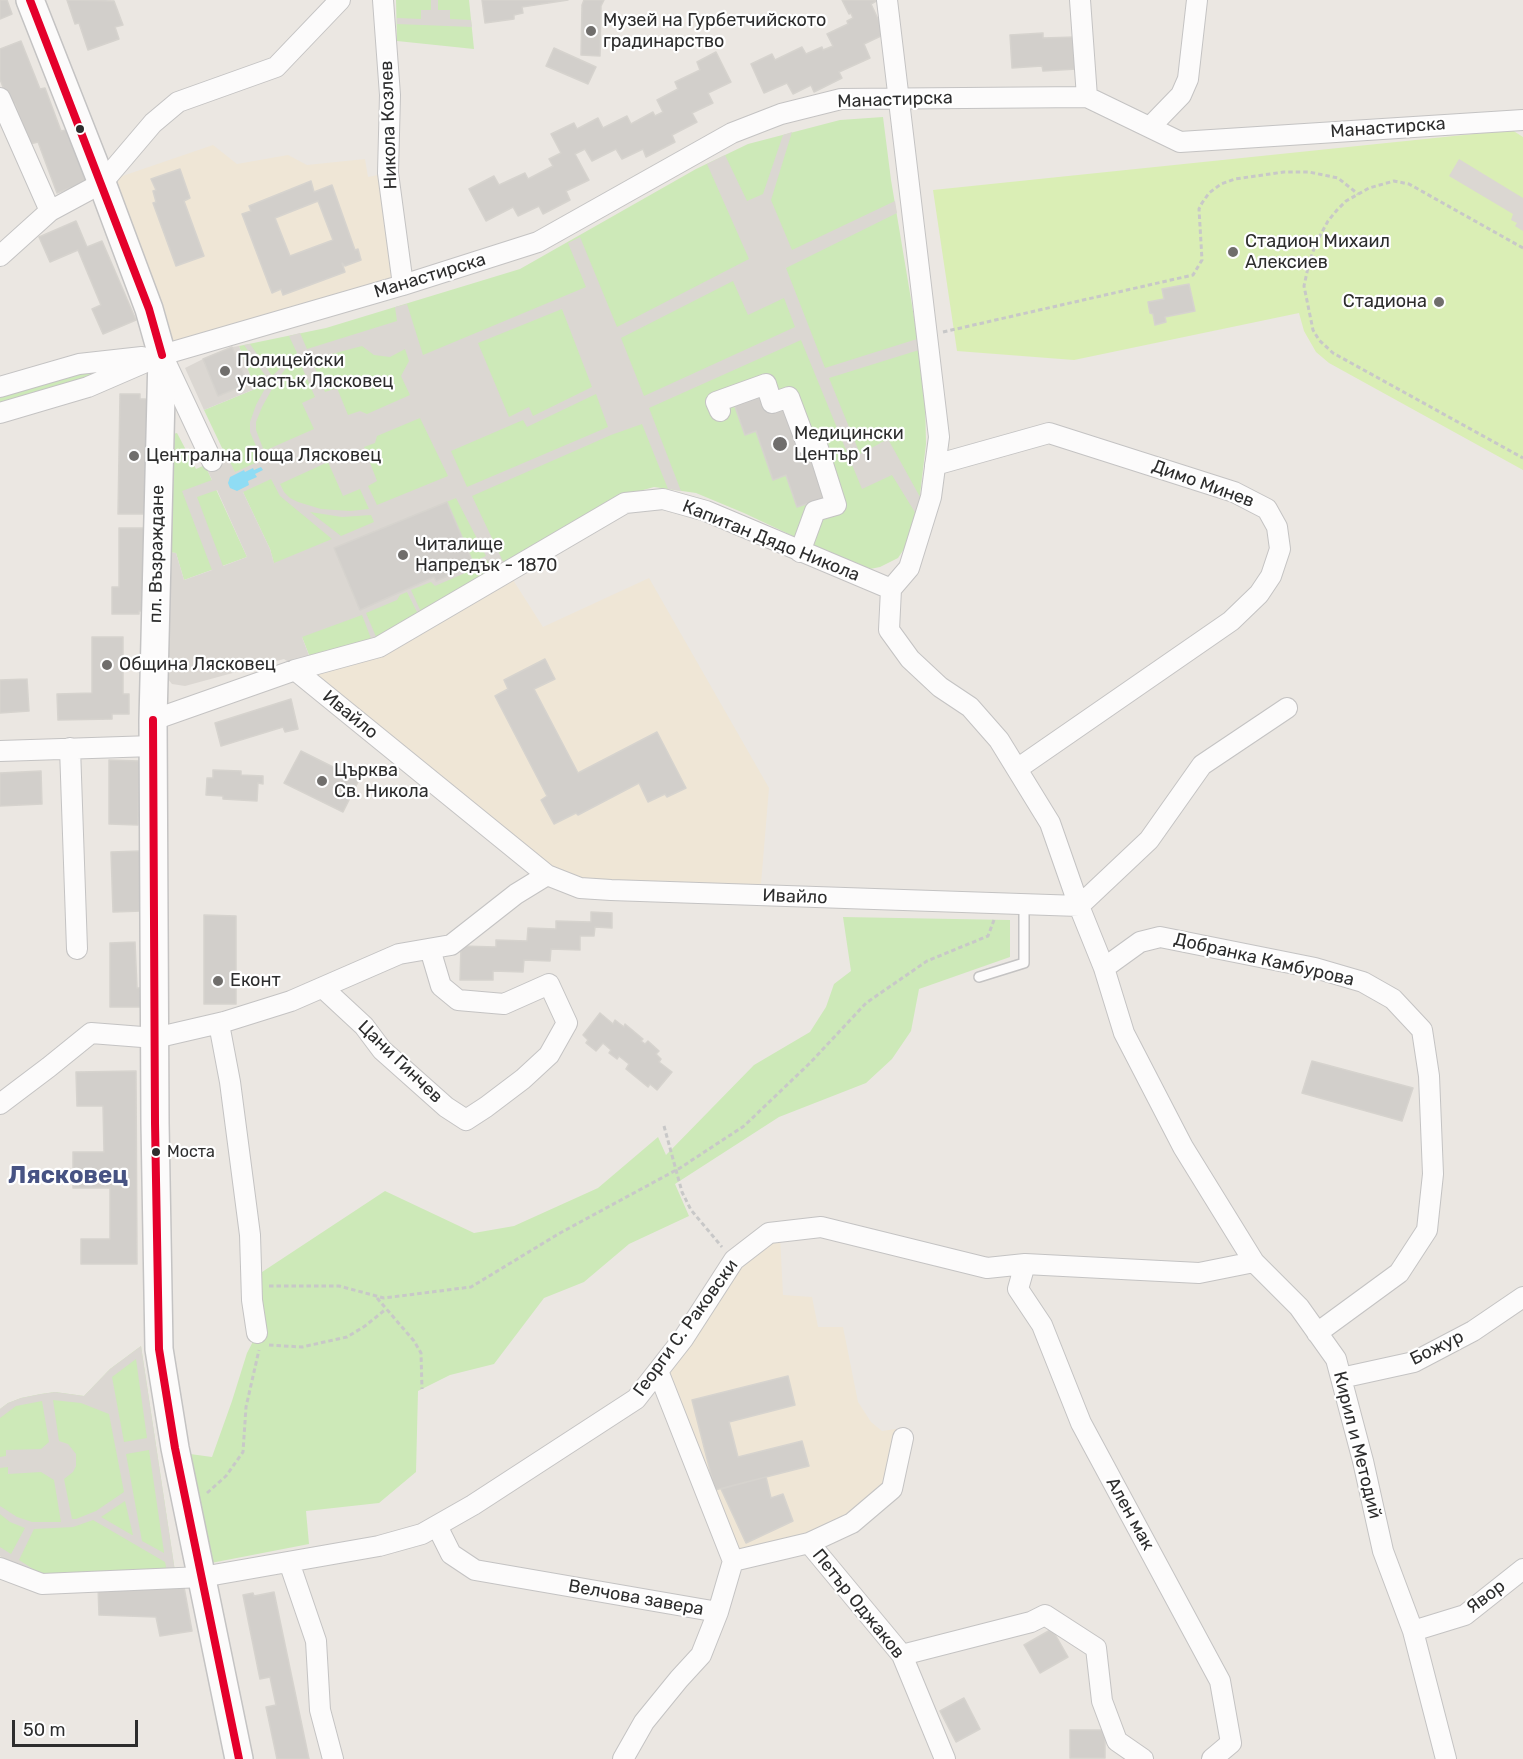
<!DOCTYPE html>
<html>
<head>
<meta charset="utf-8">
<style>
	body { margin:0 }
	#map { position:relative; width:1523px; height:1759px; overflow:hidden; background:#ebe7e2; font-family:Rubik,sans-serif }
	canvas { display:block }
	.scale { position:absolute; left:12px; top:1720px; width:126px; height:27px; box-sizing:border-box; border:3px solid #2d2d2d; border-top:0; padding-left:8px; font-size:18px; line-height:21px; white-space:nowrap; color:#2d2d2d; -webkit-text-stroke:4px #fff; paint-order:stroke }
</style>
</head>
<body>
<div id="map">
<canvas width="1523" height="1759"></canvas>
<div class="scale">50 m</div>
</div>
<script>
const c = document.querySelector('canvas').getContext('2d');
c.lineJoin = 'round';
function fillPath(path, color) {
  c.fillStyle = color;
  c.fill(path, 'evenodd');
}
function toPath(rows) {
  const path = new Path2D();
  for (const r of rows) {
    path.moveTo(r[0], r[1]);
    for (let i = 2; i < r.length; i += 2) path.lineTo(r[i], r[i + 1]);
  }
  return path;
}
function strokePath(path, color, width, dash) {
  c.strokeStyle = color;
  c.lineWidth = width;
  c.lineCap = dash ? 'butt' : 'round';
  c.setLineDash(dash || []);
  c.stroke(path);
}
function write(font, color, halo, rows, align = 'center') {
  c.font = font + ' Rubik,sans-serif';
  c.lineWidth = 4.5;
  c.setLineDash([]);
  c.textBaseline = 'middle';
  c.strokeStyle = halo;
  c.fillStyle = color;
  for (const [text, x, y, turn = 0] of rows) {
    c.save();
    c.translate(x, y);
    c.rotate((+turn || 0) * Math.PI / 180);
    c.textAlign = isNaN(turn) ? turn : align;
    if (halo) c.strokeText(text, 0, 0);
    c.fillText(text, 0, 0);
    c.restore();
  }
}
fillPath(toPath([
	[213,145,237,164,288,155,307,165,365,159,368,177,388,173,403,285,162,355,102,183],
	[508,572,543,627,649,578,769,788,760,896,547,875,299,669],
	[780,1236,783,1295,812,1297,818,1327,843,1327,858,1402,871,1422,882,1431,896,1429,903,1438,892,1489,852,1523,733,1561,658,1371,734,1260]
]), '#efe6d6');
fillPath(toPath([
	[396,0,469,0,474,49,397,41],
	[883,117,891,180,921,359,925,397,926,444,919,503,908,543,898,558,880,567,865,570,744,513,696,493,654,487,625,495,379,647,313,665,300,632,360,610,337,555,274,564,270,549,204,410,255,389,239,346,326,328,520,269,696,169,748,144,840,120],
	[162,355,0,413,0,387],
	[177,433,196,469,205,465,247,557,184,580,176,553,166,552,165,436],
	[843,917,1010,920,1010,957,919,989,911,1031,892,1059,866,1083,779,1117,675,1184,689,1216,629,1244,584,1282,544,1298,494,1364,450,1375,418,1391,416,1472,379,1503,306,1511,309,1544,211,1563,190,1454,212,1457,232,1401,247,1353,259,1330,259,1274,385,1191,474,1233,514,1226,598,1188,658,1137,666,1155,754,1065,810,1032,826,1007,834,984,851,971],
	[141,1346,176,1578,42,1584,0,1556,0,1409,8,1403,21,1398,41,1394,55,1392,84,1396,110,1369]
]), '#cde9b8');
fillPath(toPath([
	[1512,130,1523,137,1523,470,1329,363,1316,352,1304,331,1299,313,1074,360,957,351,933,190]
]), '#daeeb5');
fillPath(toPath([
	[431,0,438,0,438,10,450,10,450,19,471,20,472,27,397,24,397,18,421,19,421,10,431,10],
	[792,132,771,200,792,250,895,201,897,213,786,268,825,368,917,339,919,350,829,378,860,454,888,439,920,497,916,514,892,475,862,489,801,340,649,408,681,491,668,489,642,424,611,435,472,496,508,572,379,647,299,669,284,659,185,686,172,684,167,678,166,552,176,553,184,580,212,570,182,491,212,480,205,465,226,454,235,472,262,460,250,432,250,422,256,405,269,381,244,345,250,344,272,376,297,353,289,336,300,333,307,349,397,321,395,307,407,304,423,355,586,287,568,243,580,237,617,327,749,259,707,164,725,155,747,201,763,194,783,135],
	[733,281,748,315,784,298,795,327,644,396,621,338],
	[562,309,592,387,533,416,529,407,509,417,478,343],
	[362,346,374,355,390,357,405,349,409,361,401,376,410,395,367,414,360,411,348,415,337,388,325,392,310,356,328,355],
	[298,358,315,397,302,403,314,429,264,451,256,430,256,422,262,407,277,380,290,363],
	[596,394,608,427,467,487,451,451,523,420,527,427],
	[420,418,448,476,377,505,368,486,377,481,364,447,375,443,377,436],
	[328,462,343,496,360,489,369,509,350,511,321,509,298,502,290,498,284,492,280,484],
	[271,479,280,496,332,539,274,563,270,549,243,492],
	[217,490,247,557,223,566,197,497],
	[456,498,486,556,473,562,474,565,434,577,360,610,334,548],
	[310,512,342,517,371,515,374,522,341,536],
	[487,560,492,569,421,612,411,590,431,582,435,586,479,567,478,564],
	[407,592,418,614,377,639,366,613,397,600,400,595],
	[362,615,372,641,310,658,302,637],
	[1459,159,1523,198,1523,231,1515,226,1517,223,1511,220,1513,214,1449,176],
	[239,346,255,389,204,410,185,368,203,359,219,396,247,384,232,347],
	[141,1346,176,1578,42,1584,0,1556,0,1547,11,1554,25,1528,10,1522,0,1514,0,1506,17,1517,32,1522,61,1522,54,1480,41,1472,8,1474,8,1467,0,1468,0,1457,6,1456,6,1450,41,1449,49,1442,42,1401,16,1406,0,1418,0,1409,8,1403,21,1398,41,1394,55,1392,84,1396,110,1369],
	[136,1359,147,1438,124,1442,112,1377],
	[53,1400,81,1403,109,1414,124,1492,96,1511,76,1519,72,1519,64,1479,73,1472,76,1466,76,1454,68,1444,59,1441],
	[149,1450,164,1552,164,1553,142,1541,126,1454],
	[125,1501,133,1535,132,1535,101,1517],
	[93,1520,165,1562,167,1571,44,1576,19,1560,34,1529,73,1527]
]), '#dbd7d2');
fillPath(toPath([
	[261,467,263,470,255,474,257,477,248,481,249,485,237,491,230,488,228,483,230,477,244,470,245,472,253,468,254,470]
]), '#8fdcf4');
const building = toPath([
	[0,0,7,0,12,14,0,19,0,0],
	[67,0,114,1,123,25,115,27,119,39,88,50,79,23,75,24,67,0],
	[482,0,568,0,522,7,523,13,514,15,514,19,485,23,482,0],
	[584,0,604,0,601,6,600,56,581,55,582,5,584,0],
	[842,0,878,0,871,4,885,34,864,44,870,58,839,72,842,78,814,92,811,85,793,94,787,83,764,93,751,64,772,54,775,60,802,47,806,54,822,47,823,50,833,46,827,34,848,24,847,21,853,18,851,13,849,14,842,0],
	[1043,33,1043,38,1076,37,1077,69,1043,71,1042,66,1012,68,1010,35,1043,33],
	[21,41,40,89,45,88,61,131,66,130,69,139,74,137,91,180,57,193,38,142,30,144,15,104,10,106,0,79,0,49,21,41],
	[554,48,596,67,588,84,546,66,554,48],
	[716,52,731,82,708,93,713,103,692,113,697,122,672,135,675,142,646,157,643,149,622,159,616,149,592,161,585,149,575,154,589,180,566,191,570,200,543,214,539,206,518,216,513,207,486,221,469,189,494,176,499,185,525,173,528,179,553,166,549,159,561,153,551,134,574,123,577,129,598,118,603,128,627,116,631,124,653,112,655,116,663,112,657,100,678,89,675,82,700,70,697,62,716,52],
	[180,169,190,198,184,201,204,256,176,266,153,203,156,202,153,191,156,190,151,179,180,169],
	[311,181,314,192,332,185,355,250,358,249,361,260,345,266,342,263,345,272,283,295,281,289,272,293,242,214,251,211,249,206,311,181],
	[318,201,333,240,290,256,275,218,318,201],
	[76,221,87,247,102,241,136,320,103,334,92,309,101,305,78,250,50,262,39,237,76,221],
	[1189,284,1195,311,1165,317,1166,322,1155,325,1153,314,1150,313,1148,302,1164,299,1162,289,1189,284],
	[232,347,248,384,218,396,203,359,232,347],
	[762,391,770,414,788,408,804,456,810,454,825,498,797,507,786,475,773,480,756,431,745,435,733,401,762,391],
	[120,394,140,394,140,399,151,399,148,514,118,514,120,394],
	[447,502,474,565,436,581,434,577,360,610,334,548,447,502],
	[119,528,151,528,151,611,139,611,139,614,112,614,112,587,119,587,119,528],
	[92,637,123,637,123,694,129,694,129,714,112,714,112,719,58,720,57,694,92,693,92,637],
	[545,659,555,679,534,689,578,773,657,732,686,788,667,797,665,794,648,802,639,783,578,815,576,813,554,824,541,800,547,796,495,696,508,689,504,680,545,659],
	[27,679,29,711,0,713,0,680,27,679],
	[291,699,298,729,285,732,283,727,221,746,215,723,291,699],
	[301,751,359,780,343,812,284,783,301,751],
	[109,760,139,761,138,825,109,824,109,760],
	[213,770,241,771,241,775,263,776,263,784,258,783,257,801,223,799,223,796,206,795,207,778,213,778,213,770],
	[41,771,42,804,0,806,0,773,41,771],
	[141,851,142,911,113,912,111,852,141,851],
	[591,912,612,913,612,928,595,927,594,936,580,936,580,950,551,949,550,961,524,960,523,972,493,971,493,980,460,980,461,946,496,947,496,940,527,941,528,928,556,929,556,921,591,922,591,912],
	[204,915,236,916,236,1004,204,1004,204,915],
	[135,942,137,988,140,988,141,1007,110,1007,110,943,135,942],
	[600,1013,613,1024,615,1020,624,1027,625,1024,643,1039,641,1041,645,1044,648,1041,659,1051,656,1054,661,1059,659,1062,672,1072,657,1090,650,1084,648,1087,626,1069,629,1064,619,1056,617,1059,609,1053,611,1050,603,1043,596,1051,586,1043,588,1040,583,1035,600,1013],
	[1312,1061,1413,1088,1402,1121,1302,1093,1312,1061],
	[136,1071,137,1264,81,1264,81,1239,110,1239,110,1188,73,1188,73,1152,104,1152,103,1106,77,1106,76,1072,136,1071],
	[788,1376,795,1405,729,1422,738,1457,802,1441,809,1466,715,1490,692,1400,788,1376],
	[766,1477,771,1498,783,1494,793,1521,746,1543,721,1489,766,1477],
	[98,1586,184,1587,192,1631,160,1636,156,1617,99,1615,98,1586],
	[274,1592,309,1759,277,1759,266,1707,276,1705,270,1677,260,1679,243,1595,253,1593,254,1596,274,1592],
	[1052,1629,1068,1657,1040,1673,1024,1645,1052,1629],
	[964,1698,980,1729,956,1742,940,1711,964,1698],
	[1070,1730,1105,1730,1105,1758,1070,1758,1070,1730]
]);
fillPath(building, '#d2cfcb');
strokePath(building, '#d6d3ce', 1.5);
const lane = toPath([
	[979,977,1024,963,1024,904]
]);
const street = toPath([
	[383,0,390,95,388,173,403,285],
	[887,0,939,437,931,497,909,568,891,589,889,630,910,659,940,687,970,707,999,740,1050,823,1079,906,1104,968,1124,1033,1183,1147,1254,1262,1299,1307,1336,1359,1363,1461,1383,1551,1413,1631,1446,1759],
	[1080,0,1087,97],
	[0,98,50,211],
	[1150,127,1181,95,1188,79,1197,0],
	[0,256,50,211,102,183,153,123,178,102,276,67,340,0],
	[165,361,212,461],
	[0,387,79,364,142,357],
	[720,411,716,402,766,384,772,403,789,397,807,445,816,442,836,505,815,511,800,552],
	[0,413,88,387,162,355,403,285,538,242,732,133,781,114,841,99,1087,97,1180,142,1523,120],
	[935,465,1049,433,1234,492,1267,509,1277,527,1280,549,1271,576,1259,594,1231,621,1017,769],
	[295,670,547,875,580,888,611,890,1079,906,1149,840,1202,765,1287,708],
	[153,720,295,670,379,647,625,503,663,499,706,511,891,589],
	[70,748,77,949],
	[0,751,153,746],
	[1104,968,1140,942,1160,937,1315,968,1363,982,1393,999,1422,1030,1429,1076,1433,1174,1427,1230,1399,1273,1317,1333],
	[323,988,364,1026,382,1050,446,1107,466,1120,486,1107,523,1079,549,1055,567,1023,549,984,504,1004,458,1000,441,986,430,949],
	[219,1024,230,1082,250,1235,252,1300,257,1333],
	[0,1104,49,1067,91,1033,155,1038,224,1022,291,1001,399,954,451,945,516,894,547,875],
	[1025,1264,1018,1289,1042,1325,1081,1423,1220,1681,1231,1743,1212,1759],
	[658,1371,733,1561,809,1543,902,1655,945,1759],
	[1341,1378,1414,1362,1473,1331,1523,1297],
	[437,1526,451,1554,475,1570,718,1612,701,1655,679,1679,644,1722,623,1759],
	[809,1543,852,1523,892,1489,903,1438],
	[289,1562,316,1641,320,1710,333,1759],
	[0,1568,42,1584,202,1577,379,1546,422,1534,473,1505,636,1399,683,1339,734,1260,769,1233,821,1227,987,1268,1025,1264,1199,1273,1254,1262],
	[718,1612,733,1561],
	[1413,1631,1465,1615,1523,1569],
	[902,1655,1031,1622,1045,1615,1096,1648,1102,1701,1117,1741,1143,1759]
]);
const secondary = toPath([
	[30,0,102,183,149,309,162,355,153,720,155,1123,159,1349,175,1448,239,1759]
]);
strokePath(lane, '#c4c3c3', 12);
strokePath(street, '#c4c3c3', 22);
strokePath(secondary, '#c4c3c3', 30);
strokePath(toPath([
	[1523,248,1409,184,1394,181,1369,188,1346,201,1337,210,1328,221,1316,243,1309,263,1304,286,1313,330,1319,340,1333,353,1523,458],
	[943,332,1193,275,1202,260,1199,209,1202,203,1209,193,1221,184,1235,179,1284,172,1309,172,1338,178,1358,194],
	[664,1126,682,1192,691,1210,722,1247],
	[269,1286,339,1286,384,1298,471,1287,560,1233,680,1168,744,1126,811,1062,866,1003,927,961,988,936,994,920],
	[377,1298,414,1341,421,1353,422,1389],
	[269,1345,302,1347,347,1337,365,1326,386,1309],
	[207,1493,226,1476,243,1452,246,1407,259,1350]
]), '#c8c8c8', 3, [4.5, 3]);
strokePath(lane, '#fcfbfb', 9);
strokePath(street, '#fcfbfb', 20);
strokePath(secondary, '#fcfbfb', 27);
strokePath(toPath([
	[30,0,149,309,162,355],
	[153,720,155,1123,159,1349,175,1448,239,1759]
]), '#e4002b', 8);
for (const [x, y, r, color] of [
	[591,31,6,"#706e6c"],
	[80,129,5,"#2d2d2d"],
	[1233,252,6,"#706e6c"],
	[1439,302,6,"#706e6c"],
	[225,371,6,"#706e6c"],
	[780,444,8,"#706e6c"],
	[134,456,6,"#706e6c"],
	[403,555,6,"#706e6c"],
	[107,665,6,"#706e6c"],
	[322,781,6,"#706e6c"],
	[218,981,6,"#706e6c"],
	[156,1152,5,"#2d2d2d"]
]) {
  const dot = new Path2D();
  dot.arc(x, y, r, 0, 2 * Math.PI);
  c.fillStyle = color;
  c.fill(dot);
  strokePath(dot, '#fff', 2);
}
write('16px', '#2d2d2d', '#fff', [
	["Моста",167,1152]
], 'left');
write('18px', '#2d2d2d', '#fff', [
	["Музей на Гурбетчийското",603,21],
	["градинарство",603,42],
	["Стадион Михаил",1245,242],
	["Алексиев",1245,263],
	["Стадиона",1427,302,"right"],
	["Полицейски",237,361],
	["участък Лясковец",237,382],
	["Медицински",794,434],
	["Център 1",794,455],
	["Централна Поща Лясковец",146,456],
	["Читалище",415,545],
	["Напредък - 1870",415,566],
	["Община Лясковец",119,665],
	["Църква",334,771],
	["Св. Никола",334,792],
	["Еконт",230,981]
], 'left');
write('18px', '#2d2d2d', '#fff', [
	["Манастирска",895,100,-2],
	["Никола Козлев",389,125,-92],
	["Манастирска",1388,128,-4],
	["Манастирска",430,276,-17],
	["Димо Минев",1203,484,20],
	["Капитан Дядо Никола",771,541,22],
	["пл. Възраждане",157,554,-89],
	["Ивайло",350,715,39],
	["Ивайло",795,897,2],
	["Добранка Камбурова",1264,960,13],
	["Цани Гинчев",400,1062,44],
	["Георги С. Раковски",686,1328,-54],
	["Божур",1437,1348,-26],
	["Кирил и Методий",1357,1445,76],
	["Ален мак",1130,1514,61],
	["Явор",1486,1597,-37],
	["Велчова завера",636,1598,10],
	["Петър Оджаков",858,1604,51]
]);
write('bold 24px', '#475383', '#fff', [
	["Лясковец",68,1176]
]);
</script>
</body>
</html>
